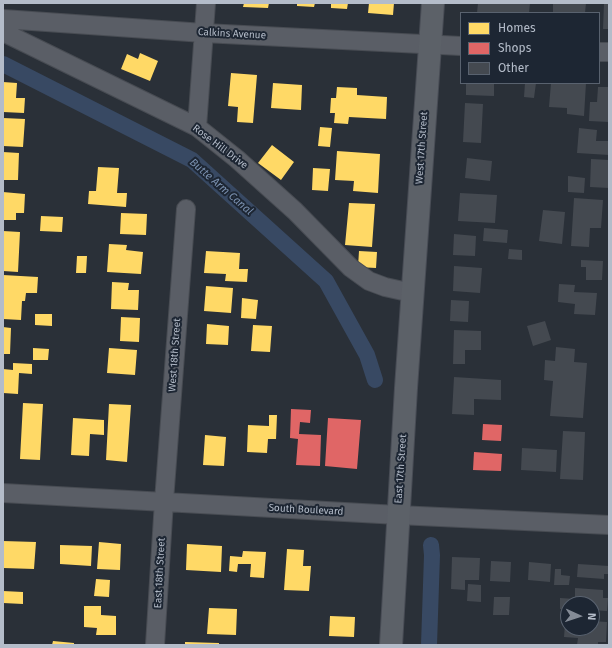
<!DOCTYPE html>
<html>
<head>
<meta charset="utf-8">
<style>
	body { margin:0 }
	#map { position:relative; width:612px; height:648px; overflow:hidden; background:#2a3038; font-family:"Fira Sans",sans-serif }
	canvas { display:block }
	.frame { position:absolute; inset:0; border:4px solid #b4bcc9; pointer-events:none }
	.legend { position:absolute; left:460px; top:12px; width:140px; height:72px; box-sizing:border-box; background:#1d2633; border:1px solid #59626f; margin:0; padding:5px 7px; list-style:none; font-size:12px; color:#b4bcc9 }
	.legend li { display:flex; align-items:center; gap:8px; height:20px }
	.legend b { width:20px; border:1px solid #59626f }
	.north { position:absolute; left:560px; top:596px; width:40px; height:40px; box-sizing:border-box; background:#1d2633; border:1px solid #59626f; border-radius:50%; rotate:93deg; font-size:11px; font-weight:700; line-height:16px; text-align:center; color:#b4bcc9 }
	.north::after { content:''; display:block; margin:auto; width:14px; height:18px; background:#848b96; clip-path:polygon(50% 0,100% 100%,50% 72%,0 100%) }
</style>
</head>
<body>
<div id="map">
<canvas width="612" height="648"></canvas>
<div class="frame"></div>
<ul class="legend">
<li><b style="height:11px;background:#ffd966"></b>Homes</li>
<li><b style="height:11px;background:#e06666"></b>Shops</li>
<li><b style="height:11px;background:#444950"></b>Other</li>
</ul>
<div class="north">N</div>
</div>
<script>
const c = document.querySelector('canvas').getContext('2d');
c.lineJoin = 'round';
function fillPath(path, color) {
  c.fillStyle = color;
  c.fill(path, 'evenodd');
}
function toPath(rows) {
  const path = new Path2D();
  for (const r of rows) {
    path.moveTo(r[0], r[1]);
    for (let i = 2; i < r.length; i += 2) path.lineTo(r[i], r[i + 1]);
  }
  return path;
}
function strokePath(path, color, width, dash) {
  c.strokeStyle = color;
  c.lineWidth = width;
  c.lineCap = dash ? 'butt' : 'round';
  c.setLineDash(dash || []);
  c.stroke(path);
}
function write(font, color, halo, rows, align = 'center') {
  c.font = font + ' "Fira Sans",sans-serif';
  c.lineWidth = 4;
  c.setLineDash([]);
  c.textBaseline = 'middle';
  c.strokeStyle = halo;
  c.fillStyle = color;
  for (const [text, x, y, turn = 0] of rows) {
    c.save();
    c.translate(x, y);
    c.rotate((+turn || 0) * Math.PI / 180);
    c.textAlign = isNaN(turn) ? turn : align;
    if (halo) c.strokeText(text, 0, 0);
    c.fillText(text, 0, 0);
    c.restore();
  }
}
fillPath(toPath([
	[244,3,269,3,268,8,243,7],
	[297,3,315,3,314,7,297,6],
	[331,3,348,3,347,9,331,8],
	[369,3,394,3,393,15,368,13],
	[140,53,158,61,150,81,121,69,127,54,138,59],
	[231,73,257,75,253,123,237,122,238,107,228,106],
	[3,82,17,83,16,98,25,98,24,113,3,112],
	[273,83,302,85,301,110,271,108],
	[337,87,357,88,357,95,387,97,386,119,349,117,348,124,334,123,335,113,330,113,331,98,336,98],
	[3,118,25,119,23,147,3,146],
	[320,127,332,128,330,147,318,146],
	[272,145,294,162,281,180,258,163],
	[337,151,380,154,378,193,353,191,354,181,335,180],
	[3,152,19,153,18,180,3,180],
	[98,167,119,168,117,193,127,193,126,207,88,204,89,191,96,191],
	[313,168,330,169,328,191,312,190],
	[3,192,25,194,24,213,16,213,16,220,3,220],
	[349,203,375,204,372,247,345,245],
	[121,213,147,214,146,235,120,234],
	[41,216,63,217,62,232,40,231],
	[3,231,20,232,18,272,3,271],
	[109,244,127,245,126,250,143,252,141,274,107,272],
	[206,251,240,253,239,269,248,269,247,282,225,281,226,274,204,273],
	[359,251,377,252,376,268,358,267],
	[77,256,87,256,86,273,76,273],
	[3,275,38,277,37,293,26,293,25,301,22,301,21,320,3,319],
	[112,282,129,283,128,290,139,290,138,310,111,309],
	[206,286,233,288,231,313,204,311],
	[242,298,258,300,256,319,241,318],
	[35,314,52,314,52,326,35,325],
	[121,317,140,318,139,342,120,341],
	[207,324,229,326,228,345,206,344],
	[253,325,272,326,270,352,251,351],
	[3,327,11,328,10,354,3,354],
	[33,348,49,349,48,360,33,360],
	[109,348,137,350,135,375,107,373],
	[13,363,32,364,32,374,19,373,18,394,3,393,3,369,13,370],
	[23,403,43,404,40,460,20,459],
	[109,404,131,405,127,462,106,460],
	[269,415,277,415,276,439,268,439,267,453,247,452,248,425,269,426],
	[73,418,104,420,104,435,90,434,89,456,71,455],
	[205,435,226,437,224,466,203,465],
	[3,541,36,542,34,569,3,568],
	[99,542,121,544,120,570,97,569],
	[187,544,222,546,221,572,186,570],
	[60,545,92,546,91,566,60,564],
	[287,549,304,550,303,566,311,566,309,591,284,590],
	[243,551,266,552,264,578,250,577,251,564,238,564,237,572,229,571,230,556,242,557],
	[96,579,110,580,109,597,94,596],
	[3,591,23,592,23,604,3,603],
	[84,606,101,606,101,615,116,616,116,635,96,635,97,628,84,627],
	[209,608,237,609,236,635,207,634],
	[330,616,355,617,354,637,329,636],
	[53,641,74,643,74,645,52,645],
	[185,642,219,643,219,645,185,645]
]), '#ffd966');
fillPath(toPath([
	[291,409,311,410,310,423,300,422,299,434,321,435,320,466,296,465,298,439,290,438],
	[328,418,361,420,357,469,325,466],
	[483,424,502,425,501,441,482,440],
	[474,452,502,454,501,471,473,470]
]), '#e06666');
strokePath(toPath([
	[3,64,192,160,326,281,367,355,375,380],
	[429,645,432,555,431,545]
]), '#384963', 16);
fillPath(toPath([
	[478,3,530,3,529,13,477,13],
	[553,3,586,3,585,13,553,13],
	[604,3,609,3,609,29,603,29],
	[466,83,494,83,494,96,466,95],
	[525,83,536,83,534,98,524,97],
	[551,83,586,83,584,116,567,114,567,108,549,107],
	[598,87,609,87,609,122,589,121,590,102,597,102],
	[465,103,483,104,481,143,463,142],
	[579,128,597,130,596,141,609,141,609,155,577,153],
	[467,158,492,161,490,181,465,178],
	[591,159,609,160,609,188,590,187],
	[568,176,585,178,584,193,568,192],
	[460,193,497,195,495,223,458,221],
	[574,198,603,200,601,228,590,228,589,247,571,246],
	[543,210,565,212,562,244,539,241],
	[484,228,508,230,507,243,483,241],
	[454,234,476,236,475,256,453,255],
	[509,249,522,250,522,260,508,259],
	[581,260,603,261,602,280,586,280,586,267,581,267],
	[454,266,482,268,480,293,453,291],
	[559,284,575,285,574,292,597,293,595,315,574,314,575,304,558,302],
	[451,300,469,301,468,322,450,321],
	[545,321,551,340,533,346,527,326],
	[454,330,481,331,481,350,465,350,465,364,453,364],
	[556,347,575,349,574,362,587,363,583,418,550,416,553,381,544,380,545,360,555,361],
	[454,377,501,380,501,400,474,399,474,415,452,414],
	[563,431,585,432,583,480,560,479],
	[522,448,557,450,556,472,521,470],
	[452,557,480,558,479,580,465,580,465,590,451,589],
	[491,561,511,562,510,582,490,581],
	[529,562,551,564,550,582,528,580],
	[578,564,609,566,609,574,604,574,604,579,577,577],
	[555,569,561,569,561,575,570,576,569,585,554,585],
	[468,584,481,585,481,602,467,601],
	[575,588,603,590,603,598,608,598,607,611,592,610,592,604,568,604,568,617,563,617,563,609,560,609,560,598,575,599],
	[494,597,510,597,509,615,493,615],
	[592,621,607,622,606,642,598,642,598,645,577,645,578,638,564,637,565,624,568,624,568,628,592,628]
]), '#444950');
const minor = toPath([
	[3,19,204,33,461,46],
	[3,32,197,127,237,159,295,211,351,268,369,281,385,287,412,293],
	[599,52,609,52],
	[197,127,206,3],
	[3,493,398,515,609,525],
	[155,645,164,501,186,209]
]);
const major = toPath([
	[391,645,406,388,433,3]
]);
strokePath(minor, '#484c53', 20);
strokePath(major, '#484c55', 24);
strokePath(minor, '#5a5e66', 18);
strokePath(major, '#5c6168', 22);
write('10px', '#b4bcc9', '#1d2633', [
	["Calkins Avenue",232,34,3],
	["Rose Hill Drive",220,147,37],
	["West 17th Street",422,148,-86],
	["West 18th Street",175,355,-86],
	["East 17th Street",401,469,-86],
	["South Boulevard",306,510,3],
	["East 18th Street",160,573,-87]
]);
write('italic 11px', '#7c92b1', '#1d2633', [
	["Butte Arm Canal",221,187,41]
]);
</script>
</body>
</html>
